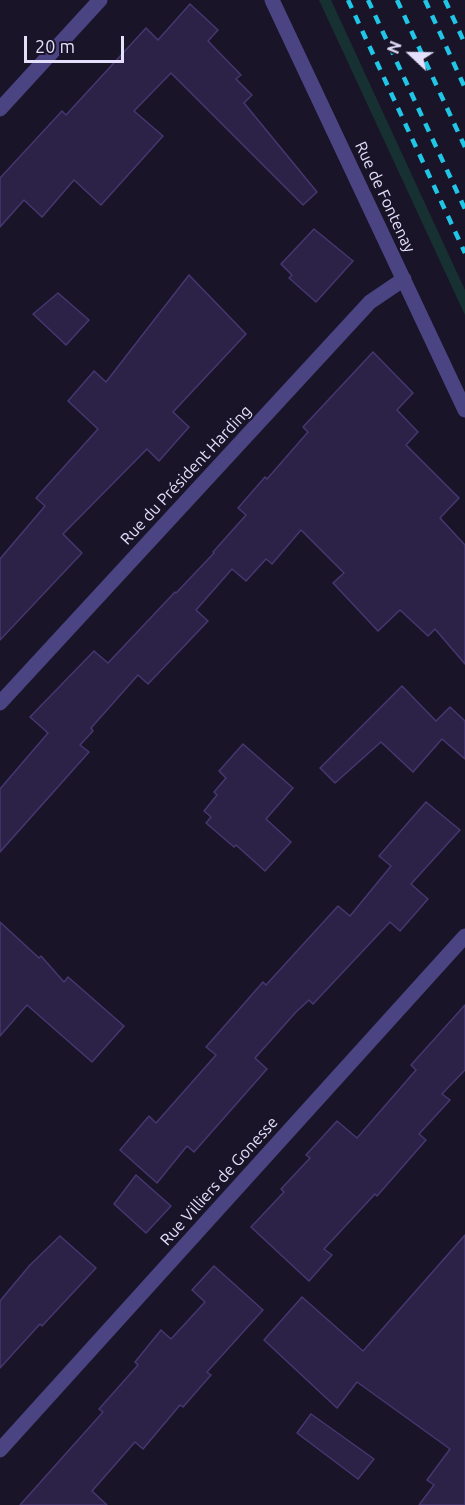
<!DOCTYPE html>
<html>
<head>
<meta charset="utf-8">
<style>
	body { margin:0 }
	#map { position:relative; width:465px; height:1505px; overflow:hidden; background:#191428; font-family:Ubuntu,sans-serif }
	canvas { display:block }
	.north { position:absolute; left:381px; top:24px; width:60px; height:60px; -webkit-text-stroke:4px #191428; paint-order:stroke; rotate:292deg; font-size:16px; font-weight:700; line-height:24px; text-align:center; color:#e4dffb }
	.north::after { content:''; display:block; margin:auto; width:21px; height:27px; background:#e4dffb; clip-path:polygon(50% 0,100% 100%,50% 72%,0 100%) }
	.scale { position:absolute; left:24px; top:36px; width:100px; height:27px; box-sizing:border-box; border:3px solid #e4dffb; border-top:0; padding-left:8px; font-size:18px; line-height:21px; white-space:nowrap; color:#e4dffb; -webkit-text-stroke:4px #191428; paint-order:stroke }
</style>
</head>
<body>
<div id="map">
<canvas width="465" height="1505"></canvas>
<div class="north">N</div>
<div class="scale">20 m</div>
</div>
<script>
const c = document.querySelector('canvas').getContext('2d');
c.lineJoin = 'round';
function fillPath(path, color) {
  c.fillStyle = color;
  c.fill(path, 'evenodd');
}
function toPath(rows) {
  const path = new Path2D();
  for (const r of rows) {
    path.moveTo(r[0], r[1]);
    for (let i = 2; i < r.length; i += 2) path.lineTo(r[i], r[i + 1]);
  }
  return path;
}
function strokePath(path, color, width, dash) {
  c.strokeStyle = color;
  c.lineWidth = width;
  c.lineCap = dash ? 'butt' : 'round';
  c.setLineDash(dash || []);
  c.stroke(path);
}
function write(font, color, halo, rows, align = 'center') {
  c.font = font + ' Ubuntu,sans-serif';
  c.lineWidth = 4.5;
  c.setLineDash([]);
  c.textBaseline = 'middle';
  c.strokeStyle = halo;
  c.fillStyle = color;
  for (const [text, x, y, turn = 0] of rows) {
    c.save();
    c.translate(x, y);
    c.rotate((+turn || 0) * Math.PI / 180);
    c.textAlign = isNaN(turn) ? turn : align;
    if (halo) c.strokeText(text, 0, 0);
    c.fillText(text, 0, 0);
    c.restore();
  }
}
fillPath(toPath([
	[319,0,331,0,465,290,465,315]
]), '#173132');
const building = toPath([
	[190,4,218,30,208,41,241,75,236,79,252,95,244,103,317,192,303,205,171,73,134,111,163,136,101,205,74,180,42,217,24,200,0,227,0,178,62,111,66,115,146,28,158,40,190,4],
	[314,229,353,261,316,302,289,278,292,275,281,264,314,229],
	[189,275,246,334,173,412,189,427,159,461,147,449,63,534,82,553,0,640,0,559,45,506,36,498,98,429,68,401,94,371,106,382,189,275],
	[58,293,89,320,66,345,33,314,58,293],
	[373,352,413,393,397,410,418,432,406,445,459,498,440,518,465,545,465,664,435,629,428,636,400,610,378,631,333,583,344,573,301,530,272,564,266,559,246,581,232,569,196,610,208,621,148,684,138,675,91,728,93,731,80,745,89,752,0,852,0,789,48,733,30,717,94,651,108,663,175,592,176,593,214,553,213,552,246,515,238,508,265,477,267,479,308,432,303,427,373,352],
	[402,686,436,721,450,707,465,721,465,759,442,739,413,772,381,742,335,783,320,768,402,686],
	[243,744,293,788,266,819,291,842,265,871,236,845,234,847,206,823,211,817,204,811,217,795,214,792,226,778,219,771,243,744],
	[426,802,460,830,411,884,428,899,400,931,390,922,313,1004,309,1000,296,1012,255,1058,267,1069,194,1152,187,1146,157,1183,120,1150,149,1116,156,1123,216,1055,206,1047,263,982,266,985,338,906,350,916,391,866,379,856,426,802],
	[0,922,39,958,41,956,64,982,68,977,124,1026,92,1062,27,1005,0,1036,0,922],
	[465,1005,465,1070,442,1094,450,1100,419,1134,426,1140,377,1196,375,1194,324,1249,332,1255,309,1281,251,1227,284,1192,281,1189,310,1158,306,1155,337,1121,357,1138,416,1070,411,1065,465,1005],
	[136,1175,171,1206,146,1233,114,1204,136,1175],
	[465,1235,465,1505,419,1505,434,1485,427,1480,450,1449,357,1382,337,1408,264,1340,302,1297,363,1351,465,1235],
	[60,1236,96,1268,42,1326,40,1324,0,1368,0,1301,30,1265,60,1236],
	[214,1266,263,1310,207,1372,211,1375,183,1407,180,1405,143,1449,135,1442,92,1491,107,1505,20,1505,103,1412,99,1409,138,1365,135,1362,161,1330,171,1339,205,1302,192,1290,214,1266],
	[311,1414,374,1459,358,1479,297,1433,311,1414]
]);
fillPath(building, '#2c2247');
strokePath(building, '#463770', 1.5);
strokePath(toPath([
	[272,0,465,410],
	[0,109,100,0],
	[0,703,370,302,404,279],
	[0,1450,465,936]
]), '#4b4482', 15);
strokePath(toPath([
	[348,0,465,253],
	[368,0,465,209],
	[397,0,465,147],
	[425,0,465,88],
	[445,0,465,44]
]), '#21c5e5', 4.5, [9, 8]);
write('16px', '#e4dffb', '#191428', [
	["Rue de Fontenay",385,197,65],
	["Rue du Président Harding",186,475,-47],
	["Rue Villiers de Gonesse",219,1181,-48]
]);
</script>
</body>
</html>
